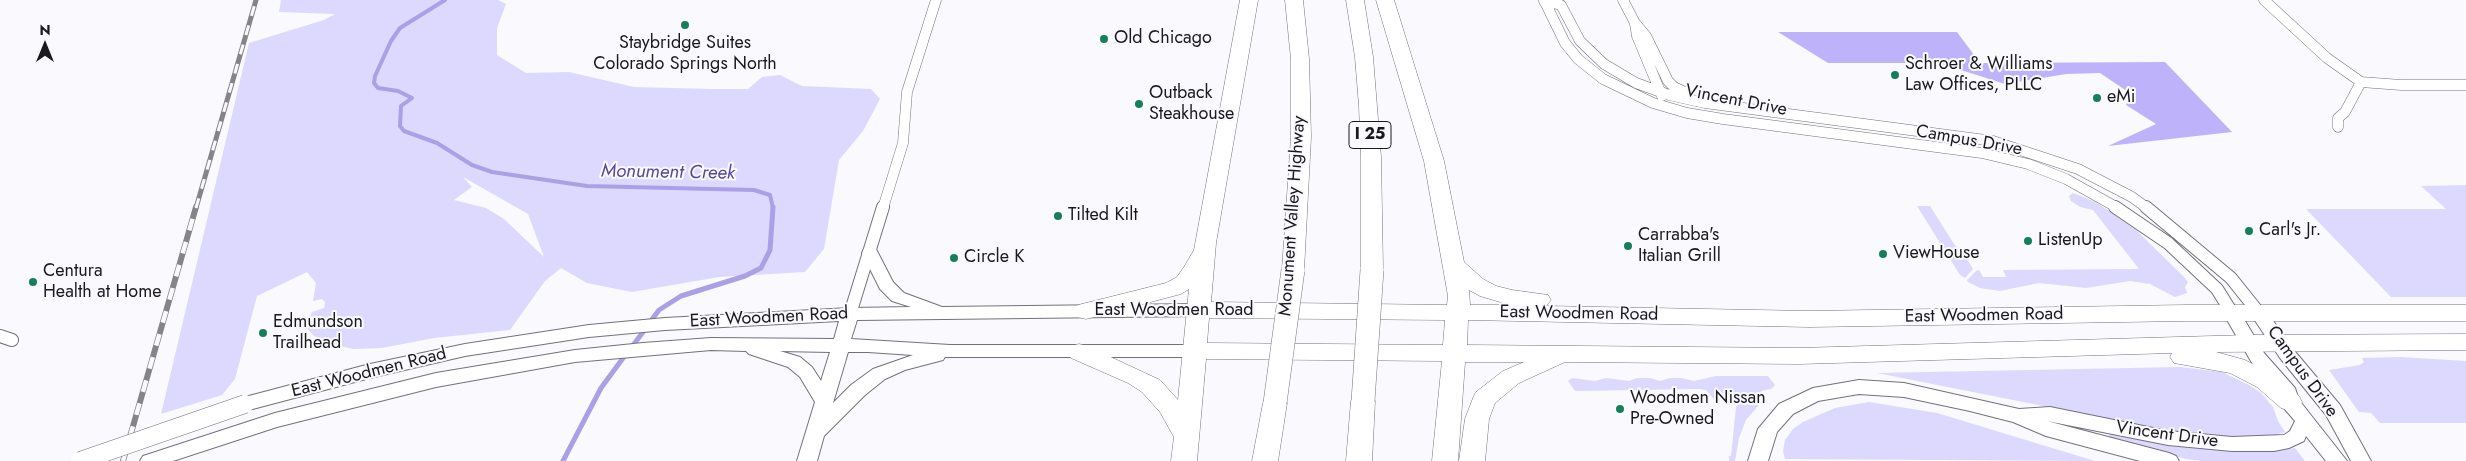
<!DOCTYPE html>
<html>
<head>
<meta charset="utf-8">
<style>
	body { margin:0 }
	#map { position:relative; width:2466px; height:461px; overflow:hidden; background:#f9f9fe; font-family:Jost,sans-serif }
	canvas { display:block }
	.north { position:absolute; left:20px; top:20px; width:50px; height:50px; -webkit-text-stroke:4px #f9f9fe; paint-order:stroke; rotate:0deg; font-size:14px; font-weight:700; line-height:20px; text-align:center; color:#1a1a1e }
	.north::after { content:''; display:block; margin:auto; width:18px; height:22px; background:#1a1a1e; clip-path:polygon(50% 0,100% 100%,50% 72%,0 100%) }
</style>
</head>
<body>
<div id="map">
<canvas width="2466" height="461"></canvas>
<div class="north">N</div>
</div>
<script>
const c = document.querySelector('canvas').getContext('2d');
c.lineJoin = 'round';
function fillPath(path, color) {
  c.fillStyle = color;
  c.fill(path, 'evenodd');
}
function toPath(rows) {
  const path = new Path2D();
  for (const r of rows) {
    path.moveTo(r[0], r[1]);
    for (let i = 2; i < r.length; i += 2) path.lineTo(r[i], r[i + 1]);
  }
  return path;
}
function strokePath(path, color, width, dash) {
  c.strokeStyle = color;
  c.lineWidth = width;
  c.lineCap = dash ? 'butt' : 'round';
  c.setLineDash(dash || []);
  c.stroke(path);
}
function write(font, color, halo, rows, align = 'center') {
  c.font = font + ' Jost,sans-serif';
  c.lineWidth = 4;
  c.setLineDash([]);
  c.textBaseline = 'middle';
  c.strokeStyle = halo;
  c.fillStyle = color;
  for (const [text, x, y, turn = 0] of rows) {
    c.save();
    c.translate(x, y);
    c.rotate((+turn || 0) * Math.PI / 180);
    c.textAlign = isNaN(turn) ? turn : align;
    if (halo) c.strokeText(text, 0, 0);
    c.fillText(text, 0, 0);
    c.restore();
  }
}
fillPath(toPath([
	[281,0,498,0,506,4,497,28,497,55,526,73,569,72,634,87,710,89,748,89,762,77,780,75,802,86,871,89,880,99,863,131,839,160,824,249,805,272,719,277,632,292,587,283,561,268,545,281,510,330,434,338,382,348,353,349,336,345,314,336,307,328,318,324,318,318,309,318,312,312,324,308,325,302,322,299,313,301,316,283,307,272,257,296,235,379,222,395,161,414,249,43,324,20,335,14,279,12],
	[463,177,528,214,544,257,504,219,486,208,454,200,472,187],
	[2466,185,2466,297,2391,297,2306,209,2446,209,2421,186],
	[2073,193,2096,202,2136,230,2183,276,2188,282,2185,287,2187,293,2175,297,2150,284,2130,281,2086,288,2039,283,2000,291,1980,288,1968,282,1967,280,1976,271,1979,270,1983,277,2006,277,2003,270,2139,269,2093,210,2080,207,2071,201,2069,196],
	[1917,206,1930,206,1954,244,1965,256,1973,269,1965,278,1960,275],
	[2400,357,2466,361,2466,423,2380,423,2371,413,2359,412,2329,370,2360,365,2364,362,2362,358],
	[2180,367,2222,372,2249,385,2261,393,2273,407,2278,421,2285,432,2270,437,2222,437,2179,433,1877,373],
	[1716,376,1768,376,1775,385,1771,389,1761,391,1765,398,1746,420,1739,438,1735,461,1729,461,1729,456,1731,456,1736,407,1741,401,1729,404,1725,403,1725,398,1723,397,1719,400,1718,404,1706,390,1700,389,1575,391,1568,381,1572,378,1595,381,1606,378,1629,381,1637,378,1650,378,1660,381,1670,378,1681,378,1694,381],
	[1869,402,1937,413,2095,461,1785,459,1783,451,1785,440,1793,429,1803,422,1835,408],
	[2109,433,2208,449,2279,450,2295,448,2305,461,2201,461,2186,459,2110,440]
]), '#ddd8fe');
fillPath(toPath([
	[1778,32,1957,32,1980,63,2165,62,2232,132,2108,146,2156,124,2126,105,2131,94,2100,73,2066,74,2005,84,1939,63,1828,63]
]), '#beb3fa');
strokePath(toPath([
	[445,0,400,28,391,41,375,76,374,83,378,88,398,91,412,98,401,106,400,126,404,131,437,143,472,165,492,172,587,186,754,190,770,195,773,208]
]), '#aba0e6', 4);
strokePath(toPath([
	[650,322,659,310,681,296,745,276,761,268,770,250,773,207],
	[631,348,646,328],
	[563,461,601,388,626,354]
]), '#aba0e6', 5);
const streetFar1 = toPath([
	[1544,0,1565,43,1578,59,1603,79,1653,103,1687,113,1723,119,1982,153,2028,164,2066,179,2118,208],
	[1623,0,1635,23,1646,36,1668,81,1674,87,1689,94],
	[2264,0,2327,58,2361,82,2401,85,2466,85],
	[1544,1,1561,5,1580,41,1604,64,1636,83,1669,95,1705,103,1993,141,2078,169,2132,197,2147,208],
	[1635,24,1637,36,1662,96],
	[2338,127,2338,118,2345,112,2361,82],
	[883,208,903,143,907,92,936,0]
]);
const street = toPath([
	[2115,207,2168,243,2217,289,2232,313],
	[2146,207,2231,278,2259,313],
	[850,314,883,207],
	[0,336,12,340]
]);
const secondary = toPath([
	[870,248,876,249,893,282,904,293,942,307,1199,304,1205,306,1208,310,1205,314,1199,316,857,320,851,339,950,345,1194,345,1200,346,1203,351,1200,356,1194,357,945,357,943,360,905,370,885,379,865,395,824,436,817,461,797,461,815,402,800,377,788,367,749,354,746,351,711,350,575,362,436,387,277,427,173,461,140,461,143,456,275,413,436,373,575,350,643,343,711,338,834,339,839,321,665,330,589,337,465,356,370,378,245,411,238,409,236,404,238,399,245,397,370,364,465,344,589,325,665,318,850,308,911,307,892,301,880,289,862,253,864,249,870,248],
	[780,351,830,352,821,381,812,367,800,357,780,351],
	[848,352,868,352,913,355,873,369,851,385,833,403,848,352],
	[2232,307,2238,309,2264,353,2295,388,2299,400,2347,461,2326,461,2306,436,2304,441,2289,448,2274,451,2232,451,2168,445,2047,421,2169,453,2176,456,2179,461,2140,461,2046,436,2013,422,1970,411,1904,397,1859,394,1818,401,1793,414,1777,432,1768,461,1748,461,1758,429,1779,404,1813,388,1859,380,1904,383,2019,409,2050,407,2168,431,2232,437,2284,435,2290,431,2295,421,2283,407,2279,395,2252,363,2223,313,2226,309,2232,307],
	[2259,307,2265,309,2292,348,2340,405,2371,461,2351,461,2326,415,2280,358,2250,313,2253,309,2259,307]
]);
const highway = toPath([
	[1240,0,1258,0,1216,243,1211,302,1447,305,1448,296,1424,161,1376,0,1394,0,1444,161,1464,262,1483,279,1496,286,1512,290,1548,295,1551,300,1546,306,1809,311,2186,305,2466,305,2466,321,2186,321,1809,327,1468,320,1467,345,1799,348,2248,335,2466,334,2466,350,2216,352,2245,360,2273,375,2299,396,2302,402,2299,408,2290,411,2281,408,2257,387,2230,373,2174,363,2170,357,2172,353,1799,364,1565,362,1519,383,1495,403,1489,419,1485,461,1459,461,1465,419,1473,398,1476,392,1503,371,1524,362,1465,362,1458,461,1432,461,1442,361,1206,359,1197,461,1171,461,1174,437,1160,412,1142,392,1128,383,1071,358,1067,352,1071,346,1079,344,1087,346,1160,380,1178,400,1189,289,1181,294,1086,319,1078,317,1075,311,1078,305,1166,283,1177,277,1184,267,1194,250,1240,0],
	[1469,290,1480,296,1510,305,1470,305,1469,290],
	[1209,318,1445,320,1443,345,1207,343,1209,318],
	[1285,0,1303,0,1309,59,1311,137,1304,270,1301,275,1293,277,1285,275,1282,270,1291,137,1291,59,1285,0],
	[1346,0,1364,0,1373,57,1381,157,1383,270,1380,275,1372,277,1364,275,1361,270,1361,157,1359,106,1355,57,1346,0],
	[1363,392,1372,395,1375,401,1372,461,1346,461,1351,401,1354,395,1363,392],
	[1275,394,1284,397,1287,403,1278,461,1252,461,1263,403,1266,397,1275,394]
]);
strokePath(streetFar1, '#73727c', 11);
strokePath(street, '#73727c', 14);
strokePath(secondary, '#73727c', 2);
strokePath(highway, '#73727c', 1);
strokePath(streetFar1, '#fff', 10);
strokePath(street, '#fff', 12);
fillPath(secondary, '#fff');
fillPath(highway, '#fff');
const railFar1 = toPath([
	[196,208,256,0]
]);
const rail = toPath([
	[123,461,196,207]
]);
strokePath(railFar1, '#858589', 5);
strokePath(rail, '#858589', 6);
strokePath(railFar1, '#f9f9fe', 3, [10]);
strokePath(rail, '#f9f9fe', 4.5, [12]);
const secondaryBridge = toPath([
	[80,461,245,404]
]);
const highwayBridge = toPath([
	[1363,401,1372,270],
	[1275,403,1293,270]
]);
strokePath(secondaryBridge, '#73727c', 19, []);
strokePath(highwayBridge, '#73727c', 24, []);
strokePath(secondaryBridge, '#fff', 18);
strokePath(highwayBridge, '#fff', 23);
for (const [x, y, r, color] of [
	[685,25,5,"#157f5a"],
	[1104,39,5,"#157f5a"],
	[1895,75,5,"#157f5a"],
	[2097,98,5,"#157f5a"],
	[1139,104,5,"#157f5a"],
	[1058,216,5,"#157f5a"],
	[2249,231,5,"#157f5a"],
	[2028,241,5,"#157f5a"],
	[1628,246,5,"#157f5a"],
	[1883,254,5,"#157f5a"],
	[954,258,5,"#157f5a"],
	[33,282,5,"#157f5a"],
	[263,333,5,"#157f5a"],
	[1620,409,5,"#157f5a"]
]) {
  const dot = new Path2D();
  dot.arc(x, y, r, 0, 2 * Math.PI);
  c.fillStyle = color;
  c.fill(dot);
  strokePath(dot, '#f9f9fe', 2);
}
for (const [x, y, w] of [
	[1370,135,42]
]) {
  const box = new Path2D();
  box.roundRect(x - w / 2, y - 13.5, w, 27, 4);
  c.fillStyle = '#f9f9fe';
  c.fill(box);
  strokePath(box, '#1a1a1e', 1);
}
write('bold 16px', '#1a1a1e', null, [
	["I 25",1370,135]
]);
write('18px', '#1a1a1e', '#f9f9fe', [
	["Old Chicago",1114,39],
	["Staybridge Suites",685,44,"center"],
	["Colorado Springs North",685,65,"center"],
	["Schroer & Williams",1905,65],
	["Law Offices, PLLC",1905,86],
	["Outback",1149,94],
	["Steakhouse",1149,115],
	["eMi",2107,98],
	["Tilted Kilt",1068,216],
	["Carl's Jr.",2259,231],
	["Carrabba's",1638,236],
	["Italian Grill",1638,257],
	["ListenUp",2038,241],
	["ViewHouse",1893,254],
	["Circle K",964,258],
	["Centura",43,272],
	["Health at Home",43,293],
	["Edmundson",273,323],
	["Trailhead",273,344],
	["Woodmen Nissan",1630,399],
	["Pre-Owned",1630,420]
], 'left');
write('18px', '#1a1a1e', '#f9f9fe', [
	["Vincent Drive",1736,101,11],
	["Campus Drive",1969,141,10],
	["Monument Valley Highway",1293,216,-86],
	["East Woodmen Road",1174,311],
	["East Woodmen Road",1579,314,1],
	["East Woodmen Road",1984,316,-1],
	["East Woodmen Road",769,318,-3],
	["Campus Drive",2302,372,54],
	["East Woodmen Road",369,373,-14],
	["Vincent Drive",2167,435,8]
]);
write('italic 19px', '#5a479a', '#f9f9fe', [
	["Monument Creek",668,173,1]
]);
</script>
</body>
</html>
